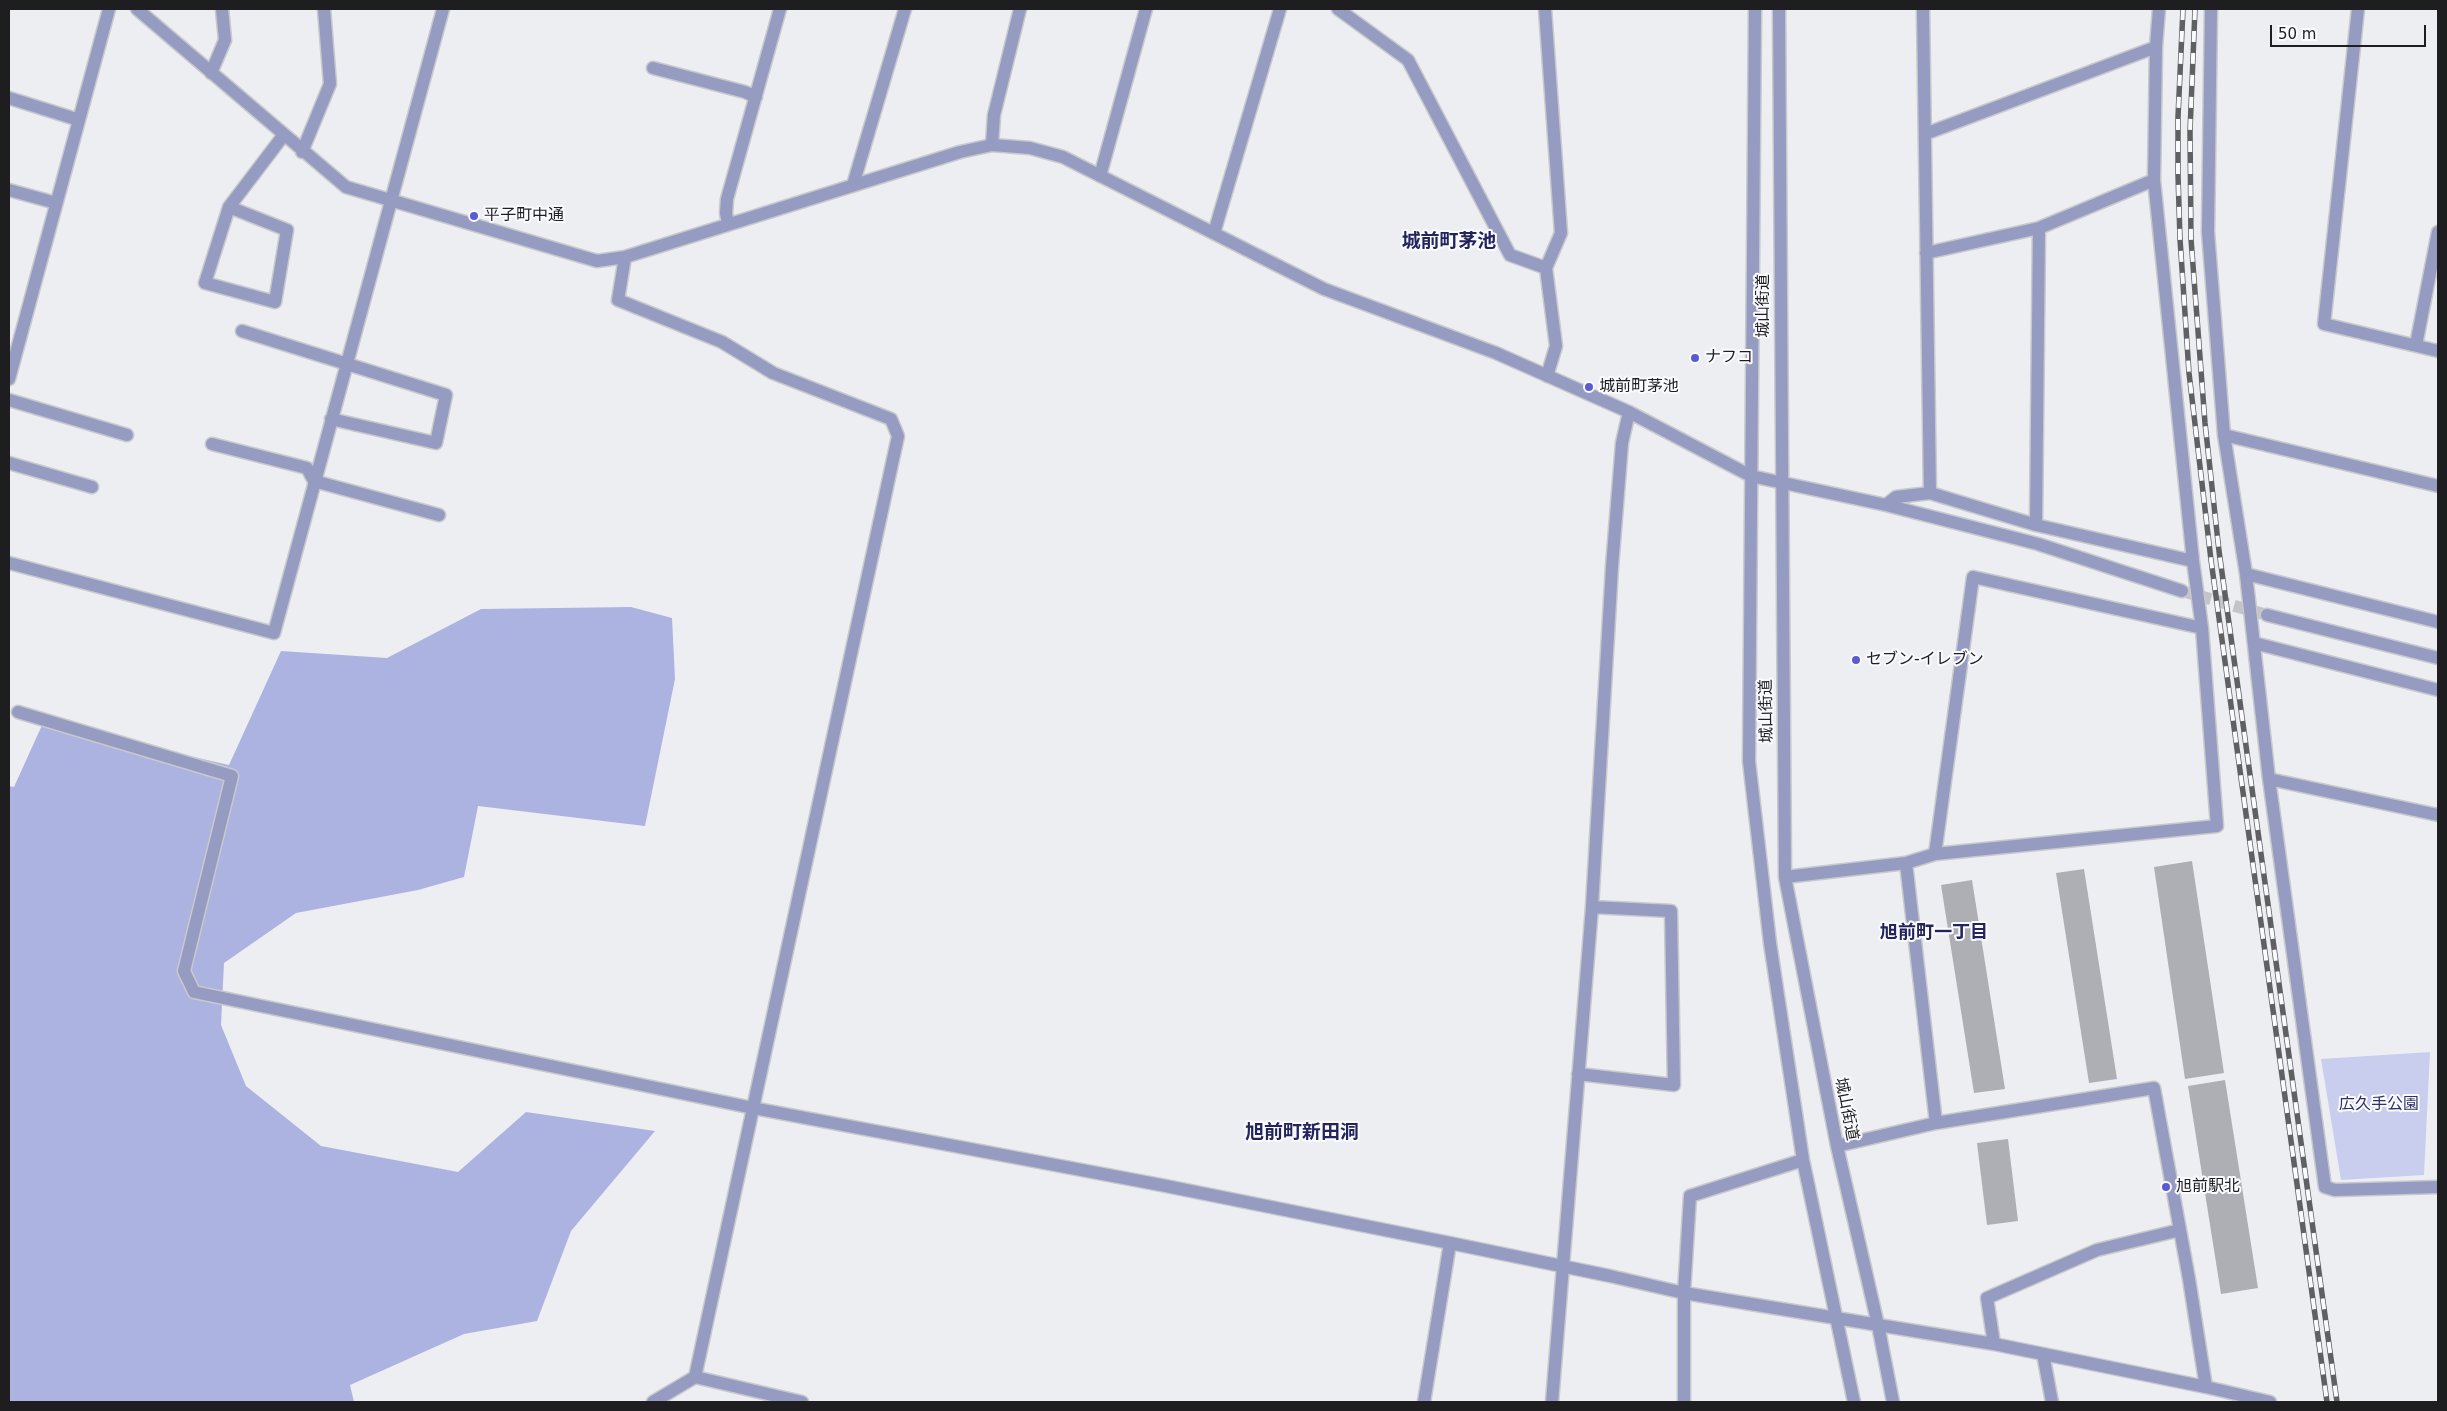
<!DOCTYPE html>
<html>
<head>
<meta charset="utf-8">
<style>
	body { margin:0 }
	#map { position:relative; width:2447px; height:1411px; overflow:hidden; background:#edeef2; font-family:"DejaVu Sans",sans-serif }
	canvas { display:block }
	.frame { position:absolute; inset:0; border:10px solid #1e1e20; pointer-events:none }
	.scale { position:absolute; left:2270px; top:25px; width:156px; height:22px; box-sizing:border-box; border:2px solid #1e1e20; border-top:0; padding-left:6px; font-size:15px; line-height:18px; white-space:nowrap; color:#1e1e20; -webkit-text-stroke:4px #fafbff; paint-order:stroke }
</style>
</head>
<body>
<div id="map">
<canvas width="2447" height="1411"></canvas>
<div class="frame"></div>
<div class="scale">50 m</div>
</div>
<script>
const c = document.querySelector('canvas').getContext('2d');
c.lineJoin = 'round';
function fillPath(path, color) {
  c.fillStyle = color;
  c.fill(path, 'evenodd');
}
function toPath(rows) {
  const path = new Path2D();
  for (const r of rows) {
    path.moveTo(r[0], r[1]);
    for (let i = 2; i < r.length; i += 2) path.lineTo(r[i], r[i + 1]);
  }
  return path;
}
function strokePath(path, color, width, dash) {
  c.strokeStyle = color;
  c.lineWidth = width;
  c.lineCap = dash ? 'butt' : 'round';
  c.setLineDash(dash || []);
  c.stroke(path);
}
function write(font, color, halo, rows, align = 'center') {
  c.font = font + ' "DejaVu Sans","Noto Sans JP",sans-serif';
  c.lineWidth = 4;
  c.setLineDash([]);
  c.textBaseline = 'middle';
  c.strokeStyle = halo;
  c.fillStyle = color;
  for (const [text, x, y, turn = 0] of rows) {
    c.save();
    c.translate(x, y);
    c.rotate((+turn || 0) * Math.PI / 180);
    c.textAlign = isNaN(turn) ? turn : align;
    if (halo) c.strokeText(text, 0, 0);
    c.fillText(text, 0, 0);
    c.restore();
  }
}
fillPath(toPath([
	[2430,1052,2424,1175,2341,1180,2321,1059]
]), '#c9ceee');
fillPath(toPath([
	[631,607,672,618,675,679,645,826,478,806,464,877,418,890,296,913,224,963,221,1025,246,1086,321,1146,458,1172,526,1112,655,1131,571,1231,537,1321,464,1334,350,1385,354,1402,9,1402,9,786,14,787,43,723,229,765,281,651,387,658,481,609]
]), '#adb3e0');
fillPath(toPath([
	[2192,861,2224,1073,2185,1079,2154,867],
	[2084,869,2117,1079,2089,1083,2056,873],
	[1972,880,2005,1089,1974,1093,1941,885],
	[2225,1080,2258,1288,2221,1294,2188,1086],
	[2008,1139,2018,1221,1987,1225,1977,1143]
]), '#aeafb4');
strokePath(toPath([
	[2182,591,2267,615]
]), '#c4c4c8', 12, [12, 6]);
const minor = toPath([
	[137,9,346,187,597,261,625,257,960,152,992,145,1030,148,1063,157,1324,289,1496,353,1629,412,1751,476,1886,505,2038,544,2182,591],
	[1338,9,1408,60,1510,255,1546,268],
	[1545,9,1561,233,1546,268,1556,346,1547,376],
	[1755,9,1749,761,1770,943,1803,1160,1854,1402],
	[1779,9,1785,877,1837,1146,1878,1325,1893,1402],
	[1923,9,1930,493],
	[2211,9,2208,232,2224,435,2246,574,2269,779,2325,1187,2335,1190,2438,1187],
	[2358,9,2324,324,2438,351],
	[653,68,745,92,756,97],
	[211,73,225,40,222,9],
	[9,98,79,120],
	[1925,134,2156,47],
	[992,145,994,115,1020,9],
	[302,152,330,84,324,9],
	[1100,176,1146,9],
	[853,185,905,9],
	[9,190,56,203],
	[229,207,287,230,275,302,205,283,229,207,283,136],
	[728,224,726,213,727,199,780,9],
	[1214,233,1280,9],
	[1926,253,2039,228,2154,180],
	[625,257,618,300,722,342,773,373,891,419,898,436,695,1377,653,1402],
	[242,331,446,395,436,443,331,419],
	[2416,345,2438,232],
	[9,379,109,9],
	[9,400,127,435],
	[2224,435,2438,486],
	[212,444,307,468,314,481,439,515],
	[9,463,92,487],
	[1886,505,1896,497,1930,493,2036,525,2193,561],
	[2036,525,2039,228],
	[9,563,274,633,443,9],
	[2246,574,2438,622],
	[2267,615,2438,658],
	[2254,643,2438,690],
	[18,712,232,776,184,971,194,992,753,1108,1161,1185,1450,1243,1610,1276,1684,1293,1994,1344,2206,1387,2270,1402],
	[2269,779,2438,815],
	[1935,854,1973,577,2202,628],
	[1906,863,1936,1123],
	[1785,877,1906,863,1935,854,2217,826,2202,628,2193,561,2154,180,2156,47,2159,9],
	[1578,1074,1674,1085,1671,911,1592,907],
	[1837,1146,1936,1123,2154,1088,2189,1279,2206,1387],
	[1994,1344,1987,1298,2097,1250,2180,1230],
	[2043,1354,2052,1402],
	[695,1377,802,1402],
	[1424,1402,1450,1243],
	[1552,1402,1592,907,1612,567,1622,443,1629,412],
	[1684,1402,1684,1293,1690,1196,1803,1160]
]);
strokePath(minor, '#c8c9cc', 15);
strokePath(minor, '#969cc1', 12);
const rail = toPath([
	[2183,9,2178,117,2178,175,2180,239,2189,373,2211,560,2327,1402],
	[2195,9,2190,131,2191,239,2205,423,2219,551,2337,1402]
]);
strokePath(rail, '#606063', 5.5);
strokePath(rail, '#fafbff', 4, [11]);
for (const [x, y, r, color] of [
	[474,216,5,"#5a5ad2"],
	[1695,358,5,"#5a5ad2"],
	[1589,387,5,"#5a5ad2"],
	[1856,660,5,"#5a5ad2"],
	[2166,1187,5,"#5a5ad2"]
]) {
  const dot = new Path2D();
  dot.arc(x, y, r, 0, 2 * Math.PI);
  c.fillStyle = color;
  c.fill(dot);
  strokePath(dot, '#fafbff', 2);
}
write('16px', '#1e1e20', '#fafbff', [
	["平子町中通",484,216],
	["ナフコ",1705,358],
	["城前町茅池",1599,387],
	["セブン-イレブン",1866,660],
	["旭前駅北",2176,1187]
], 'left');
write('16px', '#1e1e20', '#fafbff', [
	["城山街道",1764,306,-90],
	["城山街道",1767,711,-91],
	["城山街道",1846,1109,79]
]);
write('16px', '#2e3067', '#fafbff', [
	["広久手公園",2379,1105]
]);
write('bold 18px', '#24245d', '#fafbff', [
	["旭前町一丁目",1934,933]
]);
write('bold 19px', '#24245d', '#fafbff', [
	["城前町茅池",1449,242],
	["旭前町新田洞",1302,1133]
]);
</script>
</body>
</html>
